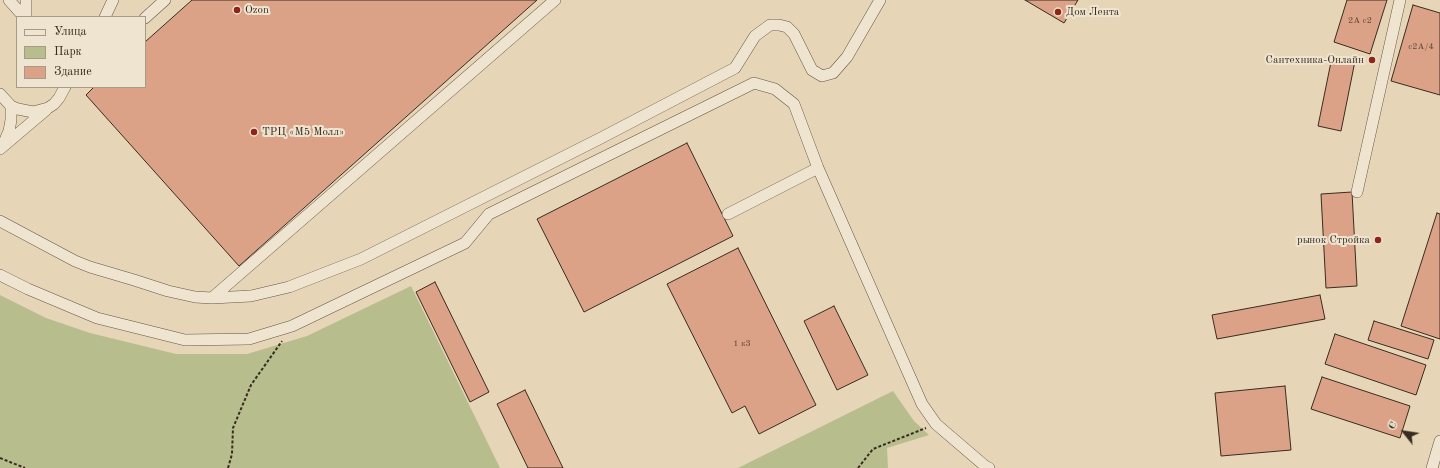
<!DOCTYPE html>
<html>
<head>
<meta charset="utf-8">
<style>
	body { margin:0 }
	#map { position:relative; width:1440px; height:468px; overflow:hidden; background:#e6d5b7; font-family:"Old Standard TT",serif }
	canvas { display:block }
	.legend { position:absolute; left:16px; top:16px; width:130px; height:72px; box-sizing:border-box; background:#efe4d0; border:1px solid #a69a89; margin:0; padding:5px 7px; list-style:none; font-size:12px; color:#392c1f }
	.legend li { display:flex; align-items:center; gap:8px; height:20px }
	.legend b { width:20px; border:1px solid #a69a89 }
	.north { position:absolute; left:1384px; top:412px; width:40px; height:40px; -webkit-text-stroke:3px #efe4d0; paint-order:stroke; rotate:300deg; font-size:11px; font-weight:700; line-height:16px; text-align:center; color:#392c1f }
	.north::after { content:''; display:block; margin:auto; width:14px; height:18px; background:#392c1f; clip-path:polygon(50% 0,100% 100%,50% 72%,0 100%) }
</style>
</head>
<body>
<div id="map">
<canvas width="1440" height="468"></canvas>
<ul class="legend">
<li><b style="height:5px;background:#efe4d0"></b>Улица</li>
<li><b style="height:11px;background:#b7bd8d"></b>Парк</li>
<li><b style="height:11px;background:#dba288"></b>Здание</li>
</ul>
<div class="north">С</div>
</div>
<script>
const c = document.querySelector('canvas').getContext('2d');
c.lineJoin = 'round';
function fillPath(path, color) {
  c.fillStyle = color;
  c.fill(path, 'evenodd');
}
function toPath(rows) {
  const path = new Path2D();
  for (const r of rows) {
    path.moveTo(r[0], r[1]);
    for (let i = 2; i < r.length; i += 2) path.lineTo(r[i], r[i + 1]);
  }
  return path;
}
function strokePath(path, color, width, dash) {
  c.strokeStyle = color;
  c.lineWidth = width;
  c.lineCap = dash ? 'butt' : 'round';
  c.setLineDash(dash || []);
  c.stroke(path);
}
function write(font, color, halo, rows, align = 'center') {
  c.font = font + ' "Old Standard TT",serif';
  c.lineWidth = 4;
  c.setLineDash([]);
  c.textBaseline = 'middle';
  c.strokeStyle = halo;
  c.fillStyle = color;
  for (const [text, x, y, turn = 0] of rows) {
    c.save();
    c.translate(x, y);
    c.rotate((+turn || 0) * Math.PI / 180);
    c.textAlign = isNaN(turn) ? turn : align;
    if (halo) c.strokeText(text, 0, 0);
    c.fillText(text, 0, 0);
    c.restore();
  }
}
fillPath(toPath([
	[411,286,500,468,0,468,0,295,46,318,90,333,176,354,247,354,307,336],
	[893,391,914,421,929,435,887,448,888,468,738,468]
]), '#b7bd8d');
const building = toPath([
	[192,0,537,0,239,266,86,95,94,87,145,87,145,42,192,0],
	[1025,0,1078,0,1064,23,1025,0],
	[1347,0,1387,0,1370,54,1334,42,1347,0],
	[1413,5,1440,13,1440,95,1391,81,1413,5],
	[1332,57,1355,61,1341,131,1318,126,1332,57],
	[687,143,733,236,584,312,537,219,687,143],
	[1352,192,1357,286,1326,288,1321,194,1352,192],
	[1437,213,1440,214,1440,339,1401,326,1437,213],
	[738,248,816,405,759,434,745,406,732,413,667,284,738,248],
	[435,282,489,392,470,402,416,292,435,282],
	[1320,295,1325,319,1217,339,1212,315,1320,295],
	[834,306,868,375,837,390,804,321,834,306],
	[1374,321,1434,340,1428,359,1368,340,1374,321],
	[1335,334,1426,365,1416,395,1325,364,1335,334],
	[1322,377,1410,406,1400,438,1311,409,1322,377],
	[1285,386,1291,450,1221,456,1215,393,1285,386],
	[525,390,563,468,528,468,497,404,525,390]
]);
fillPath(building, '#dba288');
strokePath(building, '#392c1f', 1);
const minor = toPath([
	[9,0,24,17],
	[26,0,26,17],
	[105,17,113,0],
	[145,18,165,0],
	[0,94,11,106,18,109,33,112,48,108,54,104,59,98,65,87],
	[3,145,9,131,11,120,11,106],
	[0,149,46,110],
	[1357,192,1400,0],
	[728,214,818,168],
	[0,221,75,261,90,267,134,280,168,291,195,297,212,298,251,296,289,287,361,259,599,139,735,68,755,36,770,25,779,25,787,27,794,34,812,70,822,76,833,73,847,57,880,0],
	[0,275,28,289,97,318,185,340,249,339,292,326,465,243,489,214,754,83,775,89,794,104,818,168,922,404,936,424,985,466,989,468],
	[212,298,555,0],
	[1432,468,1440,441]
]);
strokePath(minor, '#645645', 12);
strokePath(toPath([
	[0,458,25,468],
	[228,468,232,454,233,428,251,385,282,341],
	[858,468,873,449,926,428]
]), '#392c1f', 2, [3, 2]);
strokePath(minor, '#efe4d0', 11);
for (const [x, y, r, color] of [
	[237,10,4,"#8f2418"],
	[1058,12,4,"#8f2418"],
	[1372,60,4,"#8f2418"],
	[254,132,4,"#8f2418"],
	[1378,240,4,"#8f2418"]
]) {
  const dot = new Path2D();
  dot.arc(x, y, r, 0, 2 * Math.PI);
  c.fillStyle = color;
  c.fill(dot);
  strokePath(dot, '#efe4d0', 1.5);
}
write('9px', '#624a39', null, [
	["2А с2",1360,21],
	["с2А/4",1421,47],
	["1 к3",742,344]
]);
write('11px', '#392c1f', '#efe4d0', [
	["Ozon",245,10],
	["Дом Лента",1066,12],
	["Сантехника-Онлайн",1364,60,"right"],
	["ТРЦ «М5 Молл»",262,132],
	["рынок Стройка",1370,240,"right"]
], 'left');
</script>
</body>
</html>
